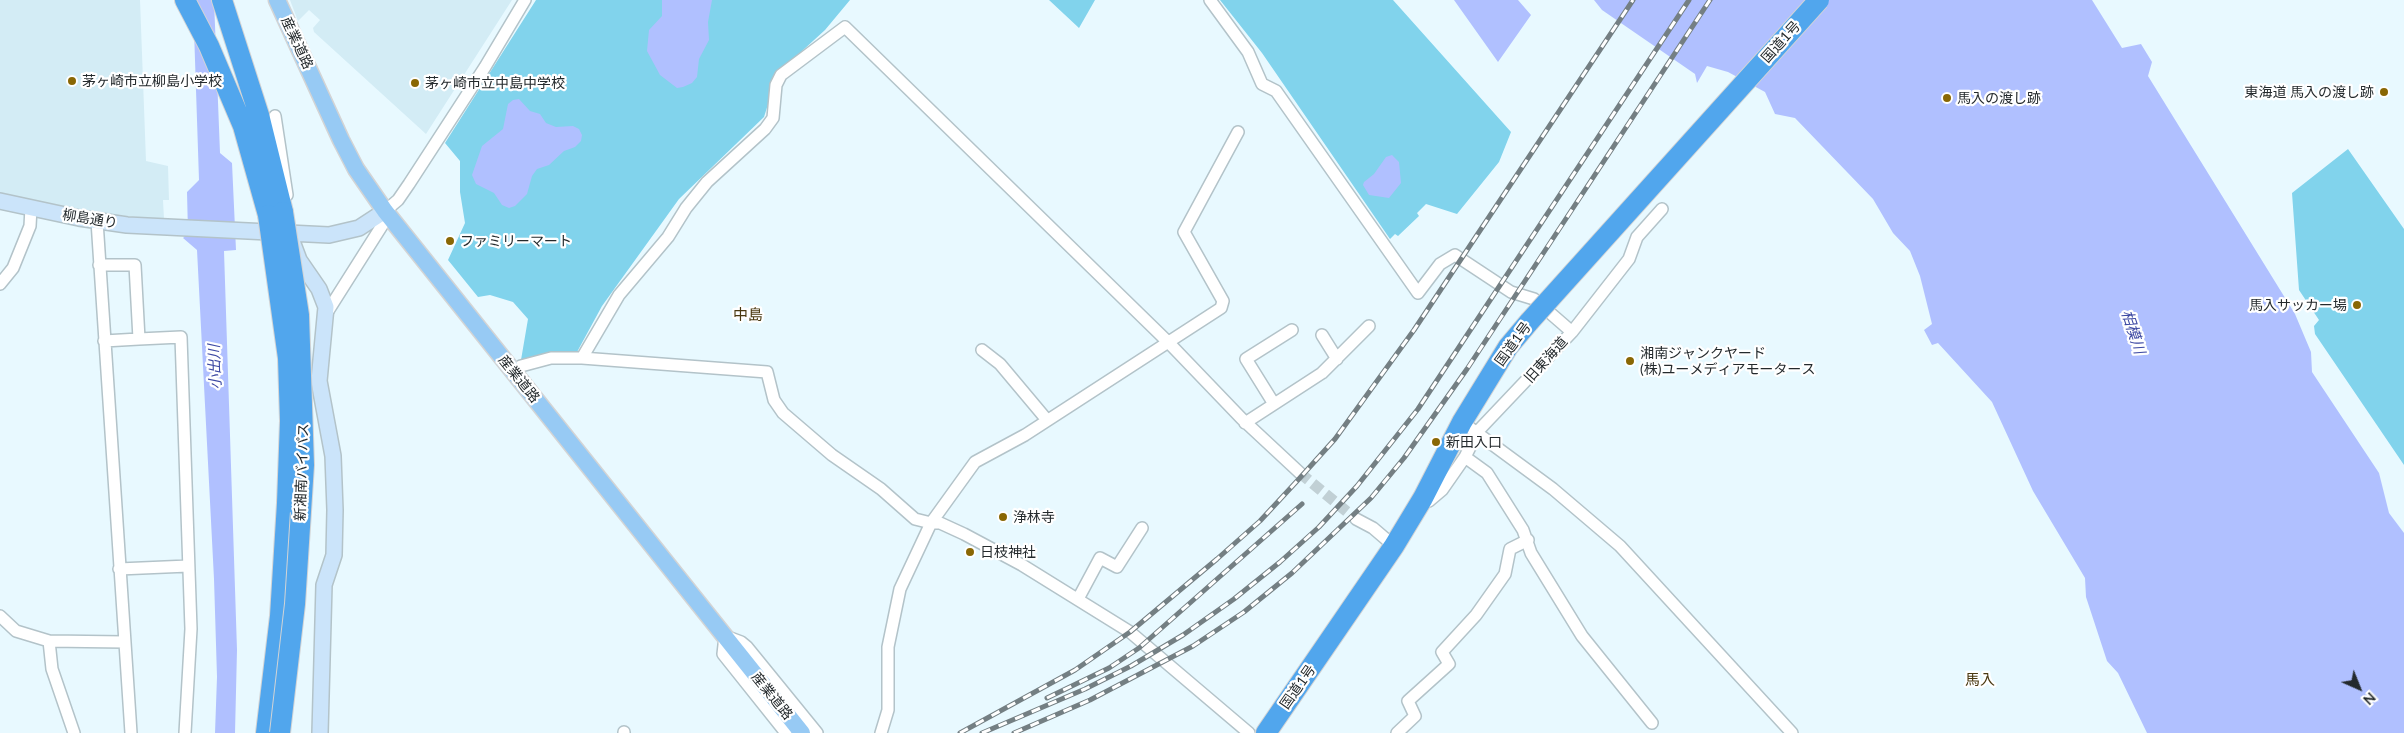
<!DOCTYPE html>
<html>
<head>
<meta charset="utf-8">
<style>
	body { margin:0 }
	#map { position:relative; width:2404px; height:733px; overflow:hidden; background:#e8f9ff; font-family:Lato,sans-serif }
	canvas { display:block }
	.north { position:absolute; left:2334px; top:663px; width:50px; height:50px; -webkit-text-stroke:4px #fff; paint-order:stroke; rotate:136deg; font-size:14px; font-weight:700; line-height:20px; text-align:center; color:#242a2d }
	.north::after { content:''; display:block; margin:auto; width:18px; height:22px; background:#242a2d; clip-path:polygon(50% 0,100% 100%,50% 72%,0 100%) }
</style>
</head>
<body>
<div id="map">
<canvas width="2404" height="733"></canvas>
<div class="north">N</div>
</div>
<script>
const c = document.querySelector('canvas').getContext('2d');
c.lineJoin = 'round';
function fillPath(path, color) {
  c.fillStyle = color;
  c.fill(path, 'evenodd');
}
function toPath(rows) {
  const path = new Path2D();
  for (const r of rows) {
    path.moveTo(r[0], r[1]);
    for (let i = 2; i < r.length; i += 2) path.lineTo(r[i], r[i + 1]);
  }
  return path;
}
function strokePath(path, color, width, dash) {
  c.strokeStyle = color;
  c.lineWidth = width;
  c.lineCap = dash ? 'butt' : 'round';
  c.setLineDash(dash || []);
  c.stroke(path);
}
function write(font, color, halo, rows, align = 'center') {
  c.font = font + ' Lato,"Noto Sans JP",sans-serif';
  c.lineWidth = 4.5;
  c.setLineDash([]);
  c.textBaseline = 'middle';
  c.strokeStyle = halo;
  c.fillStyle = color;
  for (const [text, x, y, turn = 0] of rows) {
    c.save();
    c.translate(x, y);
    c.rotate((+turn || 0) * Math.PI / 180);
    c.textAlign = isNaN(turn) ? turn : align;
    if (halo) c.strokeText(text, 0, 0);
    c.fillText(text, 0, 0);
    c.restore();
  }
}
fillPath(toPath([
	[0,0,140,0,146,161,168,166,169,200,163,200,164,219,87,213,0,193],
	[290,0,512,0,426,134,314,32,313,28,320,20,309,10,298,21]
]), '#d3ecf5');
fillPath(toPath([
	[536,0,850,0,825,30,778,73,764,117,679,199,602,306,577,352,552,353,521,360,528,319,513,302,490,295,478,297,448,260,465,223,460,192,460,161,445,143],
	[1049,0,1095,0,1079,28],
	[1220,0,1393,0,1511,132,1499,162,1457,214,1426,204,1417,213,1419,216,1398,236,1395,234,1390,239,1262,53],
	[2348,149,2404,229,2404,465,2315,334,2314,326,2319,320,2299,290,2292,193]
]), '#81d3ec');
fillPath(toPath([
	[193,0,214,0,220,153,232,163,236,250,224,251,237,650,235,733,215,733,217,677,214,579,197,250,183,238,188,233,187,192,199,180],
	[662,0,712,0,708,22,709,40,699,59,697,77,692,83,683,87,677,88,660,75,647,51,649,30,662,16],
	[1454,0,1518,0,1531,15,1498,62],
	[1594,0,2092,0,2122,48,2141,44,2152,62,2148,76,2295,314,2311,352,2312,372,2379,473,2389,513,2404,533,2404,733,2147,733,2118,673,2107,661,2086,597,2085,578,2033,491,1992,402,1938,343,1932,345,1924,330,1932,324,1920,276,1910,251,1893,233,1873,199,1795,118,1775,114,1765,92,1728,72,1707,66,1697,83,1695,74,1602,10],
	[519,99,530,111,540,114,546,123,556,127,573,126,579,129,582,135,581,141,575,147,564,151,549,165,537,169,532,176,527,194,515,206,509,208,502,205,494,193,476,184,472,175,482,146,503,129,508,104,513,100],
	[1392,155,1399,162,1401,183,1389,198,1369,195,1363,185,1364,182,1374,174,1386,157]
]), '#b0c0ff');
strokePath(toPath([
	[1300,473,1356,519]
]), '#c1d0d5', 11, [11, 5.5]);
const street = toPath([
	[1210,0,1248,52,1262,84,1276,91,1418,293,1440,264,1455,255,1511,292,1534,299,1572,332],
	[275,116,287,195],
	[385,211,398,200,409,184,485,67,525,0],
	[97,221,131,733],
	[99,265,135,265,139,339,181,337,191,629,185,733],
	[0,284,13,268,30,226,31,208],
	[326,314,388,216],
	[1322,335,1337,359],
	[104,341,139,339],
	[982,350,1000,364,1047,420],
	[582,358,767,372,774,400,783,413,832,455,881,489,915,519,931,523,940,523,964,534,1022,565,1130,632,1249,733],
	[513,371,521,366,551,358,582,358,619,295,668,237,686,208,707,182,765,129,773,118,776,85,781,75,845,27,1169,343,1242,419,1300,473],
	[1274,404,1246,359,1292,330],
	[1462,422,1553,489,1620,546,1792,733],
	[1245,423,1322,373,1369,326],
	[1465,457,1487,473,1523,530,1531,553,1582,636,1652,723],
	[1425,499,1429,501,1442,490,1465,457,1478,431,1572,332,1629,259,1637,237,1662,209],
	[1356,519,1373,528,1394,546],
	[119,569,188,566],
	[1078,599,1100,558,1117,567,1142,528],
	[0,616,16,631,49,641,52,669,74,733],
	[49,641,124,642],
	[624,733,624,732],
	[786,733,723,654,725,636,741,642,747,647,817,733],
	[881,733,888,710,888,647,900,589,931,523,975,462,1025,435,1221,308,1223,301,1184,232,1238,132],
	[1397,733,1415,716,1408,701,1449,664,1442,652,1476,615,1505,574,1510,549,1528,540]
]);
const secondary = toPath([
	[0,201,79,218,127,225,329,235,359,228,385,211],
	[293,244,299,260,319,289,326,307,319,381,333,456,335,510,334,555,324,585,320,733]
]);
const primary = toPath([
	[277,0,341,140,356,169,385,211,802,733]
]);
const highway = toPath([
	[185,0,209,46,243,126,268,215],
	[222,0,259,115,283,212],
	[266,733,280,616,287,503],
	[1266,733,1394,546,1423,498,1462,422,1508,347,1529,322]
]);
strokePath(street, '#b3c3c9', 14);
strokePath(secondary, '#b3c3c9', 18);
strokePath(primary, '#d3d4d5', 19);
strokePath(highway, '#d3d4d5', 22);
strokePath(street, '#fff', 11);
strokePath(secondary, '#cbe4fa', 15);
strokePath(primary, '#97caf4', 16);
strokePath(highway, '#51a6ed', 20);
const rail = toPath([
	[1047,698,1109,668,1139,648,1302,504],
	[960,733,1075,670,1130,632,1217,559,1260,521,1298,480,1335,439,1414,330,1633,0],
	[982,733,1085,689,1131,666,1183,635,1234,599,1280,562,1319,527,1357,486,1418,409,1689,0],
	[1014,733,1090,700,1193,646,1244,612,1292,573,1371,498,1404,458,1467,369,1710,0]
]);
strokePath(rail, '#747f83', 5);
strokePath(rail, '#fff', 3, [9]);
const highwayBridge = toPath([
	[268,215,288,358,290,421,287,503],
	[1529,322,1819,0],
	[280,733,295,604,304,465,299,315,283,212]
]);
strokePath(highwayBridge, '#d3d4d5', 22, []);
strokePath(highwayBridge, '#51a6ed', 20);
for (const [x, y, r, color] of [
	[72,81,5,"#896704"],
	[415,83,5,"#896704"],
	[2384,92,5,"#896704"],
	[1947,98,5,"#896704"],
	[450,241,5,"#896704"],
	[2357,305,5,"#896704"],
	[1630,361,5,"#896704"],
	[1436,442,5,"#896704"],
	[1003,517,5,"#896704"],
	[970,552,5,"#896704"]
]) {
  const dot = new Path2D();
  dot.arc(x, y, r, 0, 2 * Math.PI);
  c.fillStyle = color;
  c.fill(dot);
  strokePath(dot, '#fff', 2);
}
write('14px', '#242a2d', '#fff', [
	["国道1号",1781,42,-48],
	["産業道路",297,43,65],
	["柳島通り",90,219,9],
	["国道1号",1513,344,-54],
	["旧東海道",1546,360,-48],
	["産業道路",519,379,51],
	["新湘南バイパス",302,472,-88],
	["国道1号",1298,687,-55],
	["産業道路",772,696,51]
]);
write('14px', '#242a2d', '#fff', [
	["茅ヶ崎市立柳島小学校",82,81],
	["茅ヶ崎市立中島中学校",425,83],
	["東海道 馬入の渡し跡",2374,92,"right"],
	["馬入の渡し跡",1957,98],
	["ファミリーマート",460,241],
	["馬入サッカー場",2347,305,"right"],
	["湘南ジャンクヤード",1640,353],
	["(株)ユーメディアモータース",1640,369],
	["新田入口",1446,442],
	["浄林寺",1013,517],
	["日枝神社",980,552]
], 'left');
write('15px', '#4a3911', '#fff', [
	["中島",748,315],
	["馬入",1980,680]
]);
write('italic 15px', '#3d49a3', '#fff', [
	["相模川",2133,332,72],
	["小出川",215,367,-92]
]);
</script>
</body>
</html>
